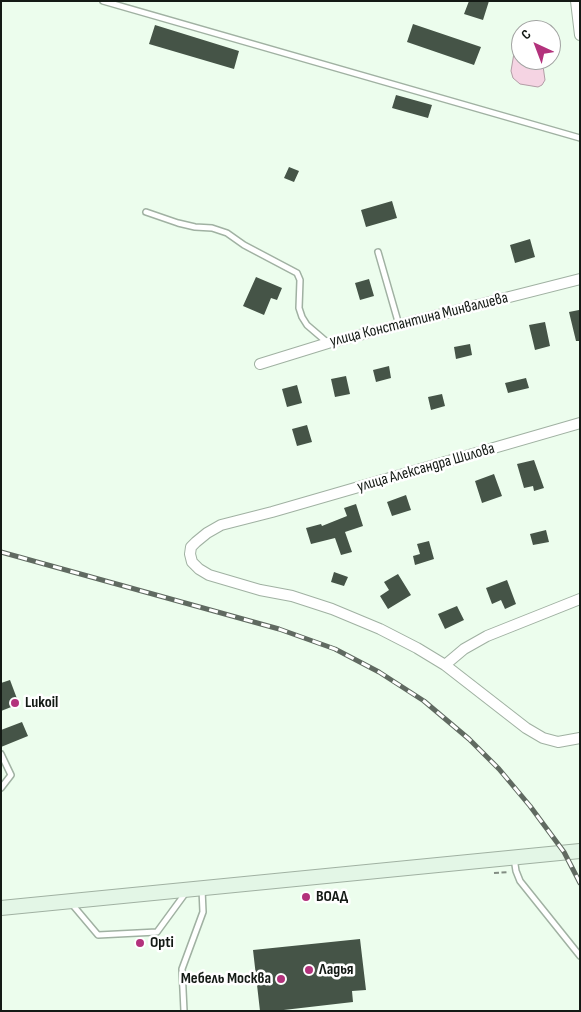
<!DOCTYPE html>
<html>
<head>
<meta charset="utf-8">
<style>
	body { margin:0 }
	#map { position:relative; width:581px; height:1012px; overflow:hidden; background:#ecfded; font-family:"Sofia Sans Condensed",sans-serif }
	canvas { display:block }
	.frame { position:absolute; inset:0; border:2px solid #141a15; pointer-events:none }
	.north { position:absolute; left:511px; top:20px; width:50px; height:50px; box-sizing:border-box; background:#fff; border:1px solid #a1a3a1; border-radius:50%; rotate:317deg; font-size:14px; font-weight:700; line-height:20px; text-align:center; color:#141a15 }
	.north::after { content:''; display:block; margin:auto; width:18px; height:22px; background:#b3327c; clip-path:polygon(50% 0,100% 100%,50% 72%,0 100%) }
</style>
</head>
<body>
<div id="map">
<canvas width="581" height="1012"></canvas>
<div class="frame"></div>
<div class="north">С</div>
</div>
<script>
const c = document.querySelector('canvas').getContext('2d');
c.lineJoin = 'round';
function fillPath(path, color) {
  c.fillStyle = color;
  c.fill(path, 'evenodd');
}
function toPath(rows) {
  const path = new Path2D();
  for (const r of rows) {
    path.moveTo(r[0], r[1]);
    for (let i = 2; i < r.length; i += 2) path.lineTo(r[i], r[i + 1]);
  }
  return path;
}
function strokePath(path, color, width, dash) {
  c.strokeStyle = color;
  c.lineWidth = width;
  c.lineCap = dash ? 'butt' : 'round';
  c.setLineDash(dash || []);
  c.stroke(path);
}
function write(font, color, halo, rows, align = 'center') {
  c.font = font + ' "Sofia Sans Condensed",sans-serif';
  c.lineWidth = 5;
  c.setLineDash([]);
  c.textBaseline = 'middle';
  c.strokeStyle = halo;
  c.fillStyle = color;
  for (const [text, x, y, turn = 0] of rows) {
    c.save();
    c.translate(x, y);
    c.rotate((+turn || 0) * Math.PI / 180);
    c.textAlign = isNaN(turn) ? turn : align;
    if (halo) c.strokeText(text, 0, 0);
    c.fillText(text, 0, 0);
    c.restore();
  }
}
const water = toPath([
	[527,24,541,29,541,30,521,30,521,60,546,60,546,62,543,66,545,80,542,85,538,87,520,84,513,78,511,71,516,41,515,38,518,35,521,26,527,24]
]);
fillPath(water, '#f5d4e3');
strokePath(water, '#b29ca5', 1);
fillPath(toPath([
	[469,1,489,1,483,20,464,14],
	[413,24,481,47,474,65,407,42],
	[155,25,239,51,234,69,149,44],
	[396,95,432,105,428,118,392,108],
	[289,167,299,171,294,182,284,178],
	[392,201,397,218,366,227,361,210],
	[530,239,535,257,515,263,510,245],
	[256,277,282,288,277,300,271,298,264,315,243,306],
	[369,279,374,296,360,300,355,283],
	[579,310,580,341,576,341,569,312],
	[545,322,550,346,535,350,529,325],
	[470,344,472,355,456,359,454,347],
	[389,366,391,378,376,382,373,370],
	[346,376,350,394,335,397,331,379],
	[526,378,529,388,508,393,505,383],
	[297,385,302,403,287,407,282,389],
	[442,394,445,406,431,410,428,397],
	[307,425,312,442,297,446,292,429],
	[534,460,544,488,534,491,533,486,524,488,517,464],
	[494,474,502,496,482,503,475,481],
	[406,495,411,510,392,516,387,502],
	[356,504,363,526,345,532,352,552,341,555,335,538,311,544,306,528,321,524,322,526,347,516,344,508],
	[546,530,549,542,533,545,530,534],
	[429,541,434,559,415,565,413,556,420,554,417,544],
	[334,572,348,577,344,586,331,582],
	[398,574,411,595,388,609,380,596,389,590,384,582],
	[507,580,516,604,505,609,501,600,492,604,486,588],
	[457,606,464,620,445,629,438,614],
	[10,680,19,704,1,711,1,683],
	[22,722,28,736,1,747,1,730],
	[360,939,366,990,352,991,353,1002,275,1011,260,1011,253,950]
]), '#455447');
const service = toPath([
	[103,1,580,138],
	[146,212,178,223,195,227,212,228,227,233,244,245,297,273,300,280,299,308,302,317,307,325,328,343],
	[378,252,399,325],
	[1,754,11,775,1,788],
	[514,858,516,871,520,881,580,956],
	[71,903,98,935,157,932,187,891],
	[184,1011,182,969,203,912,202,889]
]);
const minor = toPath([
	[576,1,580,35],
	[260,364,328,343,580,279],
	[580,423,272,512,221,525,207,533,196,542,191,547,190,554,192,562,199,569,209,575,260,590,292,596,332,609,380,629,417,648,445,665,526,728,543,738,558,742,580,738],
	[445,665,464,649,487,636,580,599]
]);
const secondary = toPath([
	[1,908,580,851]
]);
strokePath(service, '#a0b1a2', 8);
strokePath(minor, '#a0b1a2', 12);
strokePath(secondary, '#a0b1a2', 16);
strokePath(toPath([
	[494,873,509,872]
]), '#828d83', 2, [5, 2.5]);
strokePath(service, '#fff', 5);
strokePath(minor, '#fff', 10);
strokePath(secondary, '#e3f6e6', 14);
const rail = toPath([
	[1,552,279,629,335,649,379,672,424,701,469,739,499,769,530,806,564,852,580,883]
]);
strokePath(rail, '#606a61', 5);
strokePath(rail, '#fff', 3, [9]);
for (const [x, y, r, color] of [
	[15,703,5,"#b3327c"],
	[306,897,5,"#b3327c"],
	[140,943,5,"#b3327c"],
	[309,970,5,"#b3327c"],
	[281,979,5,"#b3327c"]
]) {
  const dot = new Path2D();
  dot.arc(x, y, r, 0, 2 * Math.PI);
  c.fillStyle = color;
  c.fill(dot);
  strokePath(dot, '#fff', 2);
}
write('16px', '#141a15', '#fff', [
	["улица Константина Минвалиева",419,320,-14],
	["улица Александра Шилова",426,468,-16]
]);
write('bold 16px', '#141a15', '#fff', [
	["Lukoil",25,703],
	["ВОАД",316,897],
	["Opti",150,943],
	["Ладья",319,970],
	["Мебель Москва",271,979,"right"]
], 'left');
</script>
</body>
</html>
